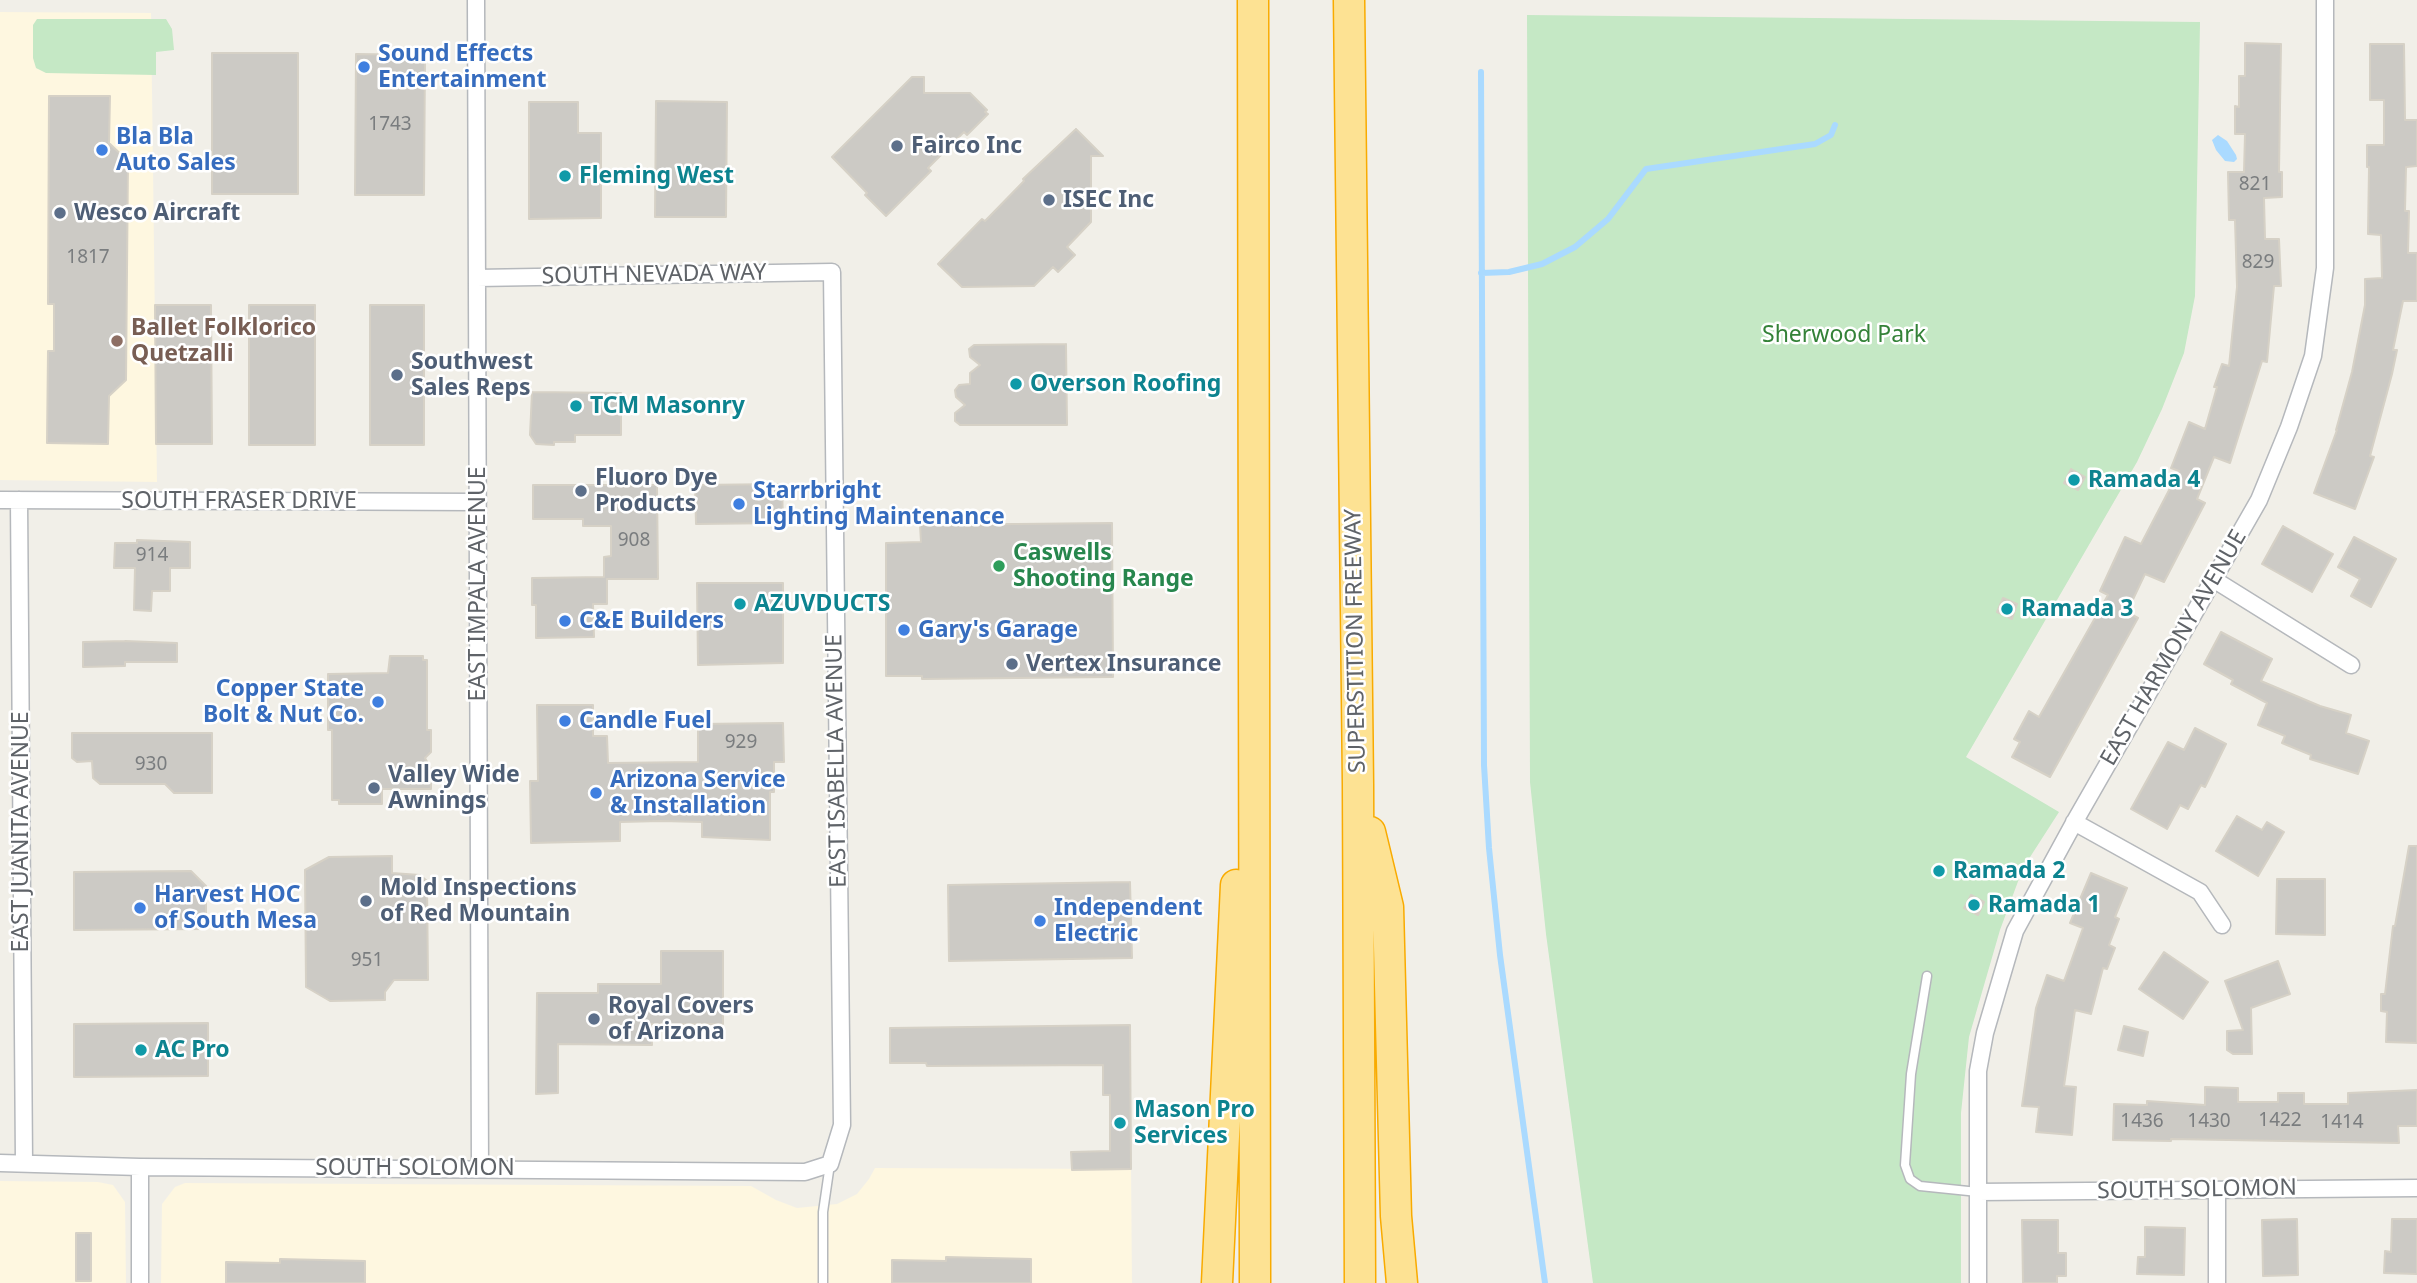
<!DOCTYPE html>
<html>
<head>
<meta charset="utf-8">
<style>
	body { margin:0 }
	canvas { display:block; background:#f1efe8 }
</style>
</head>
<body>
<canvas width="2417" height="1283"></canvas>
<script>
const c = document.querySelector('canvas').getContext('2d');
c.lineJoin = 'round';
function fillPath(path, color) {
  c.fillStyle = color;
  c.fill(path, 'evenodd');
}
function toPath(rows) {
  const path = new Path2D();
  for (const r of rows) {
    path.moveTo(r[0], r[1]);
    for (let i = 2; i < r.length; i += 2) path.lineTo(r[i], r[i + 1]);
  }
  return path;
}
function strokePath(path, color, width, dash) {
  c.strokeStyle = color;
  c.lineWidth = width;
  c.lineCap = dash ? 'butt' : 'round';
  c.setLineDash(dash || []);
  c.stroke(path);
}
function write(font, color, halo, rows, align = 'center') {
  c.font = font + ' "Noto Sans",sans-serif';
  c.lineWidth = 5;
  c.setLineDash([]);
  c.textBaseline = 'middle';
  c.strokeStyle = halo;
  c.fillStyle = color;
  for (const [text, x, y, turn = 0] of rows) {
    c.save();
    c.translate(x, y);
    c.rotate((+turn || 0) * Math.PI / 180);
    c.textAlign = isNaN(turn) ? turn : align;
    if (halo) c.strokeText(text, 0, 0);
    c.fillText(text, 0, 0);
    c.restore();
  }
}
fillPath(toPath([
	[0,12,151,13,157,482,0,480],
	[875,1168,1131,1169,1132,1283,161,1283,162,1204,175,1187,185,1183,751,1186,776,1200,797,1208,837,1204,857,1194,869,1179],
	[0,1181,98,1182,113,1185,125,1202,126,1283,0,1283]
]), '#fef7e0');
fillPath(toPath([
	[1527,15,2200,22,2195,296,2184,353,2162,409,2137,462,1966,757,2059,812,2023,868,2000,930,1969,1037,1961,1113,1961,1283,1593,1283,1546,934,1530,782],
	[37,19,166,19,172,29,174,50,156,52,156,75,46,73,36,68,33,58,33,25]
]), '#c5e8c5');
fillPath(toPath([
	[2218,135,2227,141,2236,155,2237,159,2234,162,2225,161,2216,150,2212,140]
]), '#aadaff');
strokePath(toPath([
	[1481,72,1484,765,1489,848,1500,955,1545,1283],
	[1481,273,1509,272,1542,264,1575,247,1608,219,1646,169,1815,144,1831,135,1835,125]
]), '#aadaff', 6);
const building = toPath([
	[2245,43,2281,44,2279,172,2282,172,2282,197,2264,198,2265,239,2279,239,2281,286,2274,286,2267,362,2262,361,2230,463,2214,457,2197,499,2205,503,2164,582,2145,574,2127,612,2138,618,2050,777,2012,757,2020,742,2014,739,2029,711,2039,717,2108,595,2100,591,2125,537,2141,544,2179,471,2171,468,2189,422,2205,429,2217,387,2214,387,2222,364,2229,366,2237,287,2235,220,2229,220,2228,172,2244,172,2245,134,2235,134,2235,106,2239,107,2239,76,2245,76,2245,43],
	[2370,44,2404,44,2405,120,2417,120,2417,166,2406,167,2405,211,2409,211,2408,253,2417,253,2417,301,2403,301,2393,350,2397,350,2392,374,2370,456,2374,457,2355,509,2314,493,2337,430,2336,430,2352,372,2365,305,2365,279,2382,278,2381,235,2368,234,2369,167,2367,167,2367,145,2384,145,2384,100,2370,100,2370,44],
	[212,53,298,53,298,194,212,194,212,53],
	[356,54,425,55,424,195,355,195,356,54],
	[912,77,924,77,924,93,970,93,987,110,985,112,988,114,967,135,964,132,928,168,931,171,886,216,865,195,867,193,832,157,912,77],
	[49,96,110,96,109,143,128,161,126,380,109,396,108,444,47,443,48,351,54,351,54,304,48,304,49,96],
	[656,101,727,102,726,217,655,217,656,101],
	[529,102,578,102,578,133,601,133,601,218,529,219,529,102],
	[1076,129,1103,156,1091,156,1091,222,1067,247,1075,255,1058,272,1053,267,1034,286,962,287,938,264,982,219,985,221,1024,181,1023,179,1076,129],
	[155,305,211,305,212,444,156,444,155,305],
	[249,305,315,305,315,445,249,445,249,305],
	[370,305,424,305,424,445,370,445,370,305],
	[1066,344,1067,425,960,425,955,421,955,413,965,405,956,397,955,390,959,385,970,384,970,373,980,365,970,357,969,349,974,345,1066,344],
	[532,392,621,393,621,435,575,435,575,442,554,442,554,445,536,444,530,435,532,392],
	[2071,469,2085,477,2078,490,2064,483,2071,469],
	[782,484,783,523,696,524,695,485,782,484],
	[533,485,657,485,658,579,607,579,607,604,593,604,594,637,536,638,536,605,532,605,532,578,604,577,604,557,611,556,611,526,583,526,583,519,533,519,533,485],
	[1112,523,1113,677,922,679,922,676,886,676,886,543,921,542,920,525,1112,523],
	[2283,526,2333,554,2312,592,2262,564,2283,526],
	[2354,537,2396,559,2371,607,2351,596,2360,579,2338,567,2354,537],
	[137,540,190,542,190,568,170,568,170,591,152,591,151,611,134,610,135,568,114,568,115,543,137,543,137,540],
	[697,583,783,583,783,663,698,665,697,583],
	[2003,598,2017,604,2012,619,1997,612,2003,598],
	[2221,632,2272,659,2261,681,2320,706,2351,715,2346,733,2369,741,2358,774,2310,759,2311,755,2282,743,2285,736,2258,725,2267,703,2231,684,2233,680,2204,664,2221,632],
	[125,641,177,643,177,662,125,662,125,666,83,667,83,642,125,641],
	[390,656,423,656,423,660,427,660,427,730,431,730,431,752,425,758,431,769,431,789,382,789,382,804,339,804,339,800,332,800,332,730,328,730,328,674,388,673,390,656],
	[537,705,593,705,593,736,607,736,608,763,698,762,698,724,783,723,784,762,774,762,774,792,770,792,770,840,702,837,702,822,661,821,620,822,620,841,531,843,530,781,538,781,537,705],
	[2195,728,2226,744,2205,787,2201,785,2188,809,2180,805,2167,829,2131,809,2168,742,2184,750,2195,728],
	[72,733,212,733,212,793,174,793,165,784,100,784,93,778,92,761,77,762,72,758,72,733],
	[2237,816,2262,830,2267,822,2284,832,2258,876,2216,851,2237,816],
	[2409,846,2417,846,2417,1043,2386,1042,2387,1012,2381,1011,2381,994,2385,994,2393,926,2395,926,2409,846],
	[392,856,392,873,420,875,427,881,428,980,394,980,385,992,385,1000,330,1001,306,987,305,870,329,857,392,856],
	[191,871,206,886,206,929,74,930,74,872,191,871],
	[2091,873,2127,888,2115,917,2119,919,2109,945,2115,948,2107,969,2103,968,2091,1014,2075,1010,2064,1086,2076,1087,2072,1135,2036,1132,2039,1107,2022,1106,2036,1008,2047,975,2064,981,2083,928,2070,923,2091,873],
	[2277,879,2325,879,2325,935,2276,934,2277,879],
	[1130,882,1132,958,949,961,948,885,1130,882],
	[1971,895,1984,902,1978,915,1964,908,1971,895],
	[661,951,723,951,723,1024,651,1024,652,1045,558,1044,558,1093,536,1094,537,993,598,993,598,984,661,984,661,951],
	[2164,952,2208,982,2183,1019,2139,989,2164,952],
	[2278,961,2290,994,2251,1008,2252,1054,2233,1054,2227,1050,2227,1031,2243,1030,2225,981,2278,961],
	[208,1023,208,1076,74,1077,74,1024,208,1023],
	[1130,1025,1131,1169,1072,1170,1071,1152,1110,1151,1110,1095,1103,1095,1103,1065,927,1066,926,1063,890,1063,890,1028,1130,1025],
	[2124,1026,2148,1032,2143,1056,2118,1050,2124,1026],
	[2205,1087,2238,1088,2238,1102,2278,1102,2278,1093,2304,1093,2304,1104,2348,1104,2348,1093,2417,1090,2417,1126,2398,1126,2399,1143,2171,1139,2171,1141,2113,1140,2114,1104,2147,1105,2147,1101,2205,1105,2205,1087],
	[2297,1219,2298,1275,2263,1276,2262,1220,2297,1219],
	[2392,1219,2417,1219,2417,1274,2384,1273,2385,1251,2391,1252,2392,1219],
	[2022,1220,2058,1220,2058,1253,2066,1253,2066,1276,2057,1276,2057,1283,2023,1283,2022,1220],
	[2145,1227,2185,1228,2184,1275,2137,1274,2138,1257,2145,1257,2145,1227],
	[76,1233,91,1233,91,1281,76,1281,76,1233],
	[946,1257,1031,1259,1031,1283,892,1283,892,1260,946,1261,946,1257],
	[280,1259,365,1261,365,1283,226,1283,226,1262,280,1263,280,1259]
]);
fillPath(building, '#cccac5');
strokePath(building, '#d6d1c6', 2);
const lane = toPath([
	[1927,976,1911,1074,1905,1165,1910,1179,1920,1186,1978,1192],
	[823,1283,823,1212,830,1164]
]);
const street = toPath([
	[476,0,480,1168],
	[0,500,478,502],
	[19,500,24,1163],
	[2213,579,2351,665],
	[2074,822,2200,892,2222,925],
	[0,1163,140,1167,805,1172,830,1164,842,1125,832,272,477,278],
	[140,1167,140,1283],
	[2217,1190,2217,1283],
	[1978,1192,2417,1188],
	[1978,1283,1978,1071,1985,1033,2015,931,2075,821,2259,500,2289,427,2313,356,2325,268,2325,0]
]);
const highway = toPath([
	[1253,0,1255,1283],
	[1349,0,1358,784,1360,1283],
	[1370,832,1388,907,1396,1216,1402,1283],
	[1217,1283,1236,885]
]);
strokePath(lane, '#b5b8bc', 11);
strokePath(street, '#b5b8bc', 19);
strokePath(highway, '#f9ab00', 33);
strokePath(lane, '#fff', 8);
strokePath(street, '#fff', 16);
strokePath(highway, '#fde293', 30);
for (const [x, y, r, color] of [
	[364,67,7,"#3f7fe0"],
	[897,146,7,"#5c6f8a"],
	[102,150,7,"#3f7fe0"],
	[565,176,7,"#0f9aa8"],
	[1049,200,7,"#5c6f8a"],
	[60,213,7,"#5c6f8a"],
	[117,341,7,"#8d6e63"],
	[397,375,7,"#5c6f8a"],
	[1016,384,7,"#0f9aa8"],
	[576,406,7,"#0f9aa8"],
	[2074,480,7,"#0f9aa8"],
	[581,491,7,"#5c6f8a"],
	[739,504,7,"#3f7fe0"],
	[999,566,7,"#2e9e5b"],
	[740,604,7,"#0f9aa8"],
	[2007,609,7,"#0f9aa8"],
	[565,621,7,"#3f7fe0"],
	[904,630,7,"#3f7fe0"],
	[1012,664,7,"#5c6f8a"],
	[378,702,7,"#3f7fe0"],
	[565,721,7,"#3f7fe0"],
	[374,788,7,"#5c6f8a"],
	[596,793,7,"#3f7fe0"],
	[1939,871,7,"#0f9aa8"],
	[366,901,7,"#5c6f8a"],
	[1974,905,7,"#0f9aa8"],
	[140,908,7,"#3f7fe0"],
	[1040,921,7,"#3f7fe0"],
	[594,1019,7,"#5c6f8a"],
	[141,1050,7,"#0f9aa8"],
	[1120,1123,7,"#0f9aa8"]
]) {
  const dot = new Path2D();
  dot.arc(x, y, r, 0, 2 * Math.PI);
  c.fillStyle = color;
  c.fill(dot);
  strokePath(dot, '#fff', 2.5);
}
write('19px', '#7a7d7f', null, [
	["1743",390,125],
	["821",2255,185],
	["1817",88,258],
	["829",2258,263],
	["908",634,541],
	["914",152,556],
	["929",741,743],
	["930",151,765],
	["951",367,961],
	["1422",2280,1121],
	["1436",2142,1122],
	["1430",2209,1122],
	["1414",2342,1123]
]);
write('bold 23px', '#366cbe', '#fff', [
	["Sound Effects",378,54],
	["Entertainment",378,80],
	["Bla Bla",116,137],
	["Auto Sales",116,163],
	["Starrbright",753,491],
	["Lighting Maintenance",753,517],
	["C&E Builders",579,621],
	["Gary's Garage",918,630],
	["Copper State",364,689,"right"],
	["Bolt & Nut Co.",364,715,"right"],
	["Candle Fuel",579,721],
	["Arizona Service",610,780],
	["& Installation",610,806],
	["Harvest HOC",154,895],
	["of South Mesa",154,921],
	["Independent",1054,908],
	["Electric",1054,934]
], 'left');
write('bold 23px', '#4e5e75', '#fff', [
	["Fairco Inc",911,146],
	["ISEC Inc",1063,200],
	["Wesco Aircraft",74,213],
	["Southwest",411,362],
	["Sales Reps",411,388],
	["Fluoro Dye",595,478],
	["Products",595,504],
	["Vertex Insurance",1026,664],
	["Valley Wide",388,775],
	["Awnings",388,801],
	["Mold Inspections",380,888],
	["of Red Mountain",380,914],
	["Royal Covers",608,1006],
	["of Arizona",608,1032]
], 'left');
write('bold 23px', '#0d838f', '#fff', [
	["Fleming West",579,176],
	["Overson Roofing",1030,384],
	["TCM Masonry",590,406],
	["Ramada 4",2088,480],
	["AZUVDUCTS",754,604],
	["Ramada 3",2021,609],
	["Ramada 2",1953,871],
	["Ramada 1",1988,905],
	["AC Pro",155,1050],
	["Mason Pro",1134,1110],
	["Services",1134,1136]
], 'left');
write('23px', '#5f6368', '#fff', [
	["SOUTH NEVADA WAY",654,275,-1],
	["SOUTH FRASER DRIVE",239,501],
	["EAST IMPALA AVENUE",478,584,-90],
	["SUPERSTITION FREEWAY",1356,641,-91],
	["EAST HARMONY AVENUE",2174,648,-60],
	["EAST ISABELLA AVENUE",837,761,-91],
	["EAST JUANITA AVENUE",21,832,-90],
	["SOUTH SOLOMON",415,1168],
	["SOUTH SOLOMON",2197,1190,-1]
]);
write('bold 23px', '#785e54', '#fff', [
	["Ballet Folklorico",131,328],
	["Quetzalli",131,354]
], 'left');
write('23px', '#348238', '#fff', [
	["Sherwood Park",1844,335]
]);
write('bold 23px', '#27864d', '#fff', [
	["Caswells",1013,553],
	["Shooting Range",1013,579]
], 'left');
</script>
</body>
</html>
